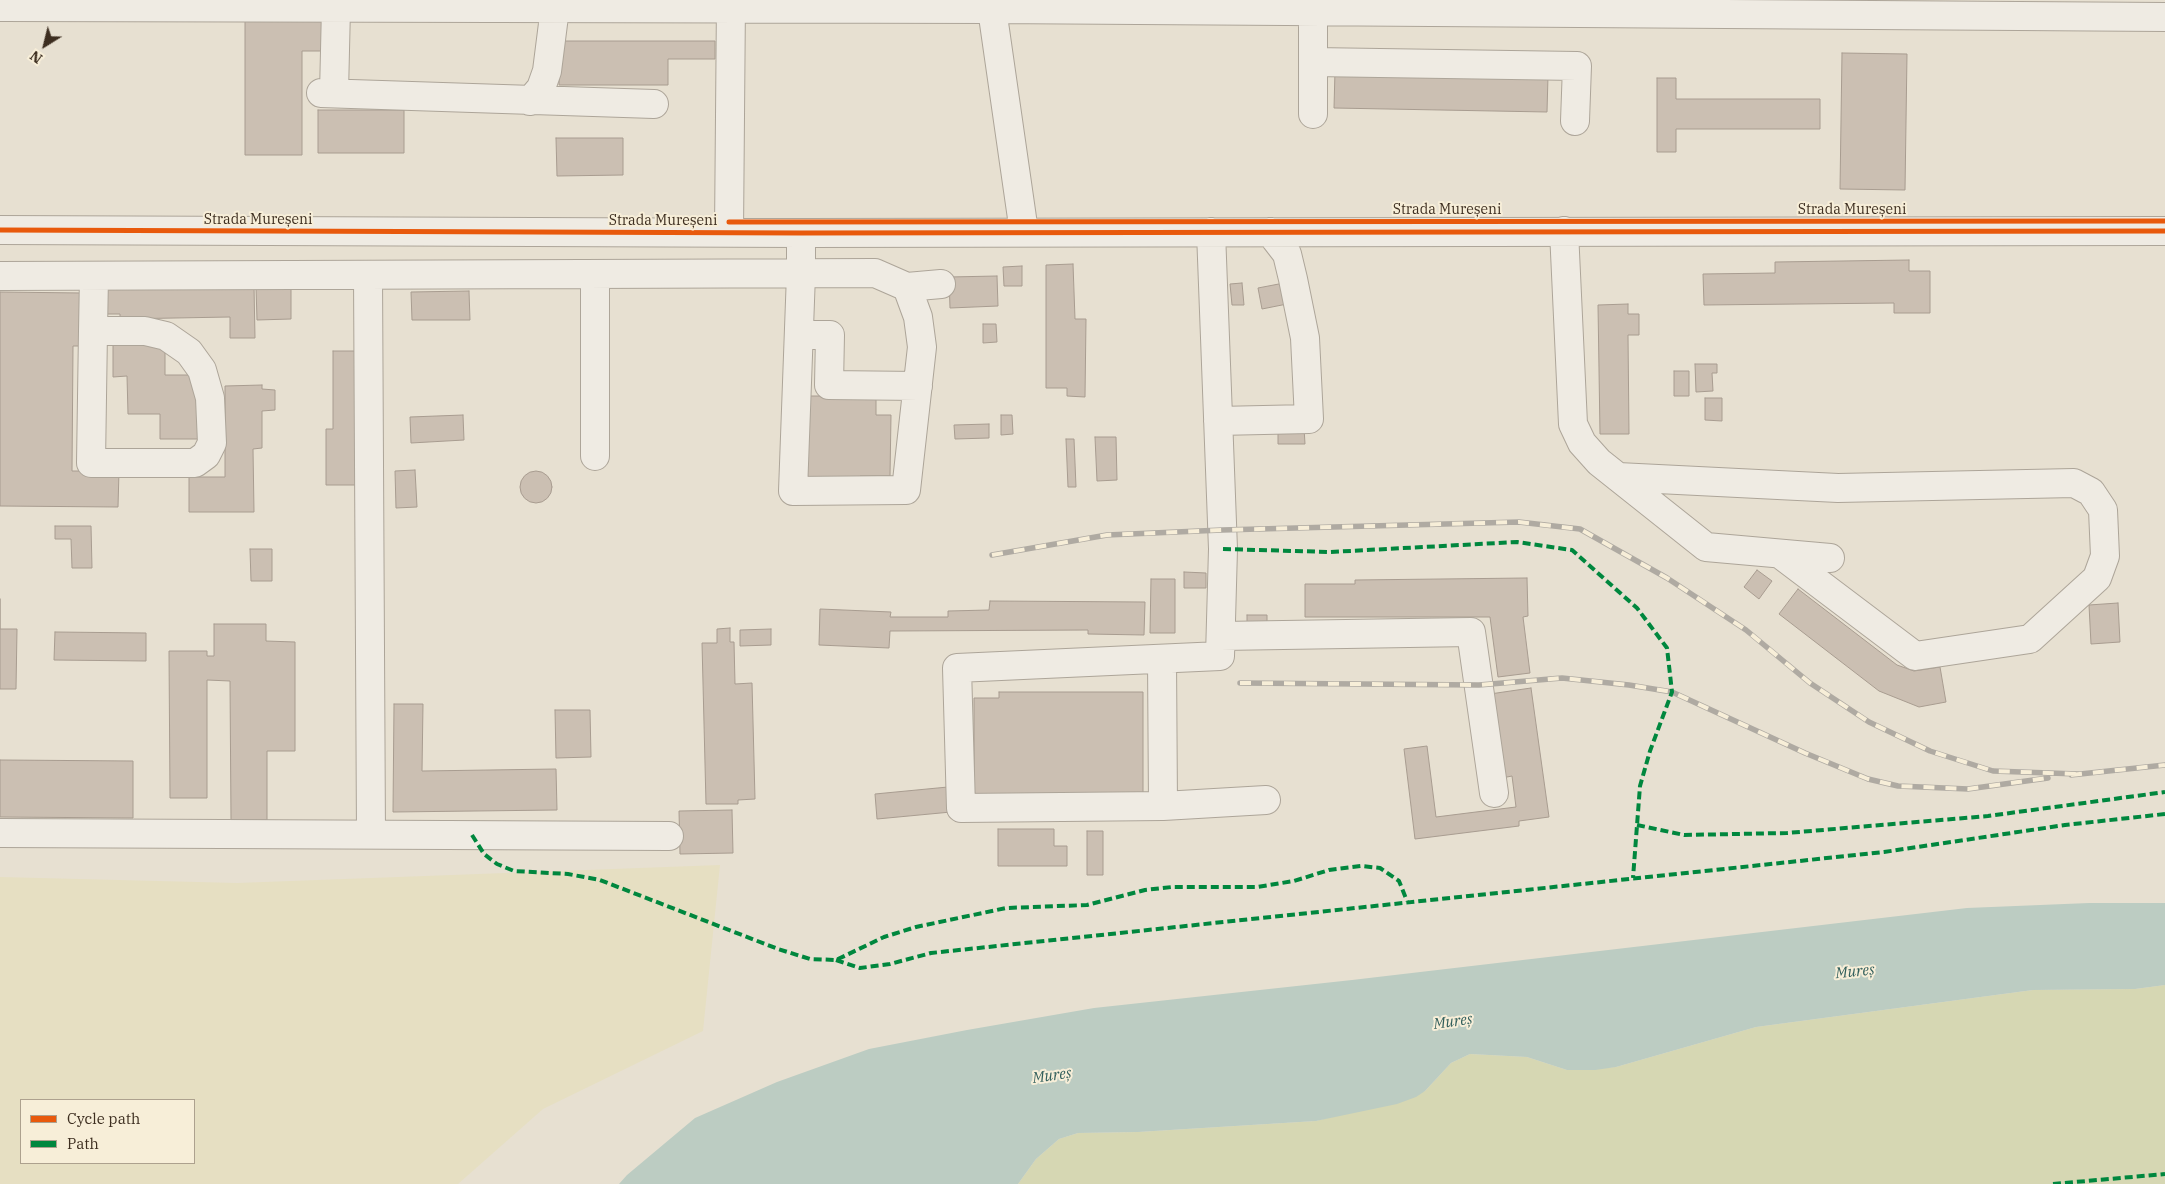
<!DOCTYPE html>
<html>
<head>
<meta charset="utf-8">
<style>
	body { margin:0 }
	#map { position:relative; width:2165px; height:1184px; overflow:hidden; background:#e7e0d1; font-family:"IBM Plex Serif",serif }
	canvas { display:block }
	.legend { position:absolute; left:20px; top:1099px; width:175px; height:65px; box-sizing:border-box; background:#f7eed8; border:1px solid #ada18e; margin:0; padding:6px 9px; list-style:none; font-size:15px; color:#3d2e20 }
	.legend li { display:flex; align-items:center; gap:10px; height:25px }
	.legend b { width:25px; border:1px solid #ada18e }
	.north { position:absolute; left:20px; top:20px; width:50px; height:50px; -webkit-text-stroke:4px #f7eed8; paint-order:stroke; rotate:216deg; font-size:14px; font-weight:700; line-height:20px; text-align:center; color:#3d2e20 }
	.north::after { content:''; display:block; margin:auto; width:18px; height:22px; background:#3d2e20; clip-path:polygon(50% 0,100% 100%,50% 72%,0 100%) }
</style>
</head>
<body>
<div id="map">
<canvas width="2165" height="1184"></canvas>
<ul class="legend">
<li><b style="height:6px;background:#e8590c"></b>Cycle path</li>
<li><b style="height:6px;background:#00873e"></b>Path</li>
</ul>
<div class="north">N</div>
</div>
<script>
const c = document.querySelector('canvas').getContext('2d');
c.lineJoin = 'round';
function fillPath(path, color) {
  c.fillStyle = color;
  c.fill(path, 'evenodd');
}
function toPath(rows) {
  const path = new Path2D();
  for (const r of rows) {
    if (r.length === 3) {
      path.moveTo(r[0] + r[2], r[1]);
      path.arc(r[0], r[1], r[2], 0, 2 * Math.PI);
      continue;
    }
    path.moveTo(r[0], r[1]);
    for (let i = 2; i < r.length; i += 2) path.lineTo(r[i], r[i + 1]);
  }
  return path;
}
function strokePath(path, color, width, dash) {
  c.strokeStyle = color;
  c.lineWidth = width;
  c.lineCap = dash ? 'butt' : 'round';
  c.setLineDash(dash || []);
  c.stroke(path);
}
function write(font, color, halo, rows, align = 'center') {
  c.font = font + ' "IBM Plex Serif",serif';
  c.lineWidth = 4;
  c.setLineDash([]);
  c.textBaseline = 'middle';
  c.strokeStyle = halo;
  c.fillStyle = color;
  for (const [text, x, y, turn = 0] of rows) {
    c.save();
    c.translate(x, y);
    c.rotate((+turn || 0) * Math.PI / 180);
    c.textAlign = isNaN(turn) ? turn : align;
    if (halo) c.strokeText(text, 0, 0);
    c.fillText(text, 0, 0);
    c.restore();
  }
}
fillPath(toPath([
	[720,865,703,1031,543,1109,458,1184,0,1184,0,877,237,883],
	[21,1100,194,1100,194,1163,21,1163]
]), '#e6dfc2');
fillPath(toPath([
	[2165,985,2165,1184,1018,1184,1036,1159,1059,1139,1078,1133,1138,1132,1316,1121,1425,1091,1451,1063,1470,1054,1527,1057,1567,1070,1616,1067,1756,1027,2033,990,2135,989]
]), '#d6d7b3');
fillPath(toPath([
	[2089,903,2165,903,2165,985,2135,989,2033,990,1756,1027,1616,1067,1595,1070,1567,1070,1527,1057,1470,1054,1451,1063,1425,1091,1416,1097,1397,1104,1316,1121,1138,1132,1078,1133,1059,1139,1036,1159,1018,1184,619,1184,627,1175,695,1118,777,1082,869,1049,967,1030,1094,1008,1352,980,1967,908]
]), '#bcccc2');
const building = toPath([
	[245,14,328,17,328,51,302,51,302,155,245,155,245,14],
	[559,41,715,41,715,59,668,59,668,85,559,85,559,41],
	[1842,53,1907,54,1905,190,1840,189,1842,53],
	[1335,71,1548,76,1547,112,1334,108,1335,71],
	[1657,78,1676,78,1676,99,1820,99,1820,129,1676,129,1676,152,1657,152,1657,78],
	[318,110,404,110,404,153,318,153,318,110],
	[556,138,623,138,623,175,557,176,556,138],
	[1909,260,1909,271,1930,271,1930,313,1894,313,1894,303,1704,305,1703,274,1775,273,1775,262,1909,260],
	[1073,264,1075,319,1086,319,1085,397,1067,396,1067,388,1046,388,1046,265,1073,264],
	[1022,266,1022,286,1004,286,1003,267,1022,266],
	[997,276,998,306,950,308,949,277,997,276],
	[1242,283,1244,305,1232,305,1230,284,1242,283],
	[1284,283,1287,304,1262,309,1258,288,1284,283],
	[254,286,255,338,230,338,230,317,120,319,120,314,107,314,107,289,254,286],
	[291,286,291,319,257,320,256,287,291,286],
	[469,291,470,320,412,320,411,292,469,291],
	[0,292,82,293,81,346,73,346,72,471,119,471,118,507,0,506,0,292],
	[1628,304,1628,314,1639,314,1639,335,1628,335,1629,434,1600,434,1598,305,1628,304],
	[983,324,996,324,997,342,983,343,983,324],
	[165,343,165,375,197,375,198,439,160,439,160,414,128,414,127,376,113,377,113,344,165,343],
	[333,351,359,351,360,485,326,485,326,429,333,429,333,351],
	[1695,364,1717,364,1717,373,1712,373,1713,391,1696,392,1695,364],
	[1674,371,1689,371,1689,396,1674,396,1674,371],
	[262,385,262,389,275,390,275,410,262,411,262,448,253,449,254,512,189,512,189,477,225,477,225,386,262,385],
	[808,396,876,396,876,415,891,415,890,476,860,476,860,485,807,484,808,396],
	[1705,398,1722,398,1722,421,1705,420,1705,398],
	[463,415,464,440,411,443,410,417,463,415],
	[1001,415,1012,415,1013,434,1001,435,1001,415],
	[989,424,989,438,955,439,954,425,989,424],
	[1278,428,1304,428,1305,444,1278,444,1278,428],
	[1095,437,1116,437,1117,480,1097,481,1095,437],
	[1066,439,1074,439,1076,487,1068,487,1066,439],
	[415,470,417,507,396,508,395,471,415,470],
	[536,487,16],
	[55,526,91,526,92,568,72,568,71,539,55,539,55,526],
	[250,549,272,549,272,581,251,581,250,549],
	[1757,570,1772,581,1759,599,1744,587,1757,570],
	[1184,572,1206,573,1206,588,1184,588,1184,572],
	[1527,578,1528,616,1523,617,1530,673,1498,677,1490,617,1305,617,1305,584,1355,584,1355,580,1527,578],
	[1151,579,1175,579,1175,633,1150,633,1151,579],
	[1798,589,1897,665,1914,671,1940,667,1946,702,1919,707,1879,691,1779,614,1798,589],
	[0,599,0,629,17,629,16,689,0,689,0,599],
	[990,601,1145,602,1144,635,1088,634,1088,630,890,631,889,648,819,645,820,609,891,612,890,617,948,617,948,611,989,610,990,601],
	[2118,603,2120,642,2091,644,2089,605,2118,603],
	[1247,615,1267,615,1267,629,1247,628,1247,615],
	[214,624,266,624,266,641,295,642,295,751,267,751,267,820,231,820,230,681,207,680,207,798,170,798,169,651,207,651,207,656,214,656,214,624],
	[730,628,730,642,734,642,735,684,752,683,755,799,738,800,738,804,706,804,702,643,717,643,717,629,730,628],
	[771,629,771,645,740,646,740,630,771,629],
	[55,632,146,633,146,661,54,660,55,632],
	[1531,688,1549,817,1519,821,1519,826,1415,839,1404,749,1427,746,1436,817,1516,807,1512,776,1502,778,1490,694,1531,688],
	[999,692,1143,692,1143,795,974,794,974,698,999,698,999,692],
	[394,704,423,704,422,771,556,769,557,810,393,812,394,704],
	[555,710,590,710,591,757,556,758,555,710],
	[0,760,133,761,133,818,0,817,0,760],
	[948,787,951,812,877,819,875,794,948,787],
	[732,810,733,853,680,854,679,811,732,810],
	[998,829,1054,829,1054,846,1067,846,1067,866,998,866,998,829],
	[1087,831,1103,831,1103,875,1087,875,1087,831]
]);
fillPath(building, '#cbbfb2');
strokePath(building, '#a89c90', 1);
const minor = toPath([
	[0,7,992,9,2165,17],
	[992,9,1024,232],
	[1314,62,1577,66,1575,121],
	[321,93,654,104],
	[334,93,336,8],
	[530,101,541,88,547,71,555,8],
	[1313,114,1313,12],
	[0,230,801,233,2165,231],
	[1564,231,1573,424,1582,443,1599,462,1706,547,1830,558],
	[729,232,731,0],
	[1211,232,1223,549,1220,656,957,668,961,808,1163,806,1266,800],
	[801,233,801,274,793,491,906,490,922,347,918,317,907,287],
	[368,275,371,834],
	[595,275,595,456],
	[0,276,875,273,907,287,941,284],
	[93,331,145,331,166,336,189,352,202,370,210,398,212,443,206,455,195,463,91,463,93,331,94,276],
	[799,335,830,335,829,385,918,386],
	[1218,421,1309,419,1305,338,1293,279,1287,254,1270,232],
	[1618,477,1838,488,2074,483,2091,492,2103,510,2105,556,2097,578,2030,639,1915,656,1780,554],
	[1221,636,1471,632,1494,793],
	[1162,659,1163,806],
	[0,833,669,836]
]);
strokePath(minor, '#ada599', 30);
strokePath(minor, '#efebe3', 28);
const rail = toPath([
	[992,555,1107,535,1222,530,1519,522,1580,529,1667,578,1746,630,1810,683,1869,722,1930,751,1993,771,2078,774],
	[1240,683,1479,685,1562,678,1629,685,1672,692,1805,753,1868,779,1898,786,1968,789,2048,778],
	[2071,775,2165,765]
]);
strokePath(rail, '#afaaa2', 5.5);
strokePath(rail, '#f7eed8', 4, [11]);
strokePath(toPath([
	[1223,549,1330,552,1517,542,1572,550,1637,608,1667,648,1672,692,1650,751,1640,786,1633,878],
	[1637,825,1684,835,1787,833,1988,816,2165,792],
	[472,835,484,854,497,864,514,871,568,874,600,880,778,949,810,959,836,960,884,937,916,927,1006,908,1087,905,1145,890,1172,887,1257,887,1294,881,1329,870,1361,866,1380,868,1399,881,1407,901],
	[836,960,860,968,890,964,931,953,1884,852,2065,825,2165,814],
	[2053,1184,2165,1174]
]), '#00873e', 4, [8, 4]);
strokePath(toPath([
	[729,222,2165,221],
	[0,230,801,233,2165,231]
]), '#e8590c', 5);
write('14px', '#3d2e20', '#f7eed8', [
	["Strada Mureșeni",1447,210],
	["Strada Mureșeni",1852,210],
	["Strada Mureșeni",258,220],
	["Strada Mureșeni",663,221]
]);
write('italic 15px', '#2f5d5a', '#f7eed8', [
	["Mureș",1855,972,-6],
	["Mureș",1453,1022,-8],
	["Mureș",1052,1076,-8]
]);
</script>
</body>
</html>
